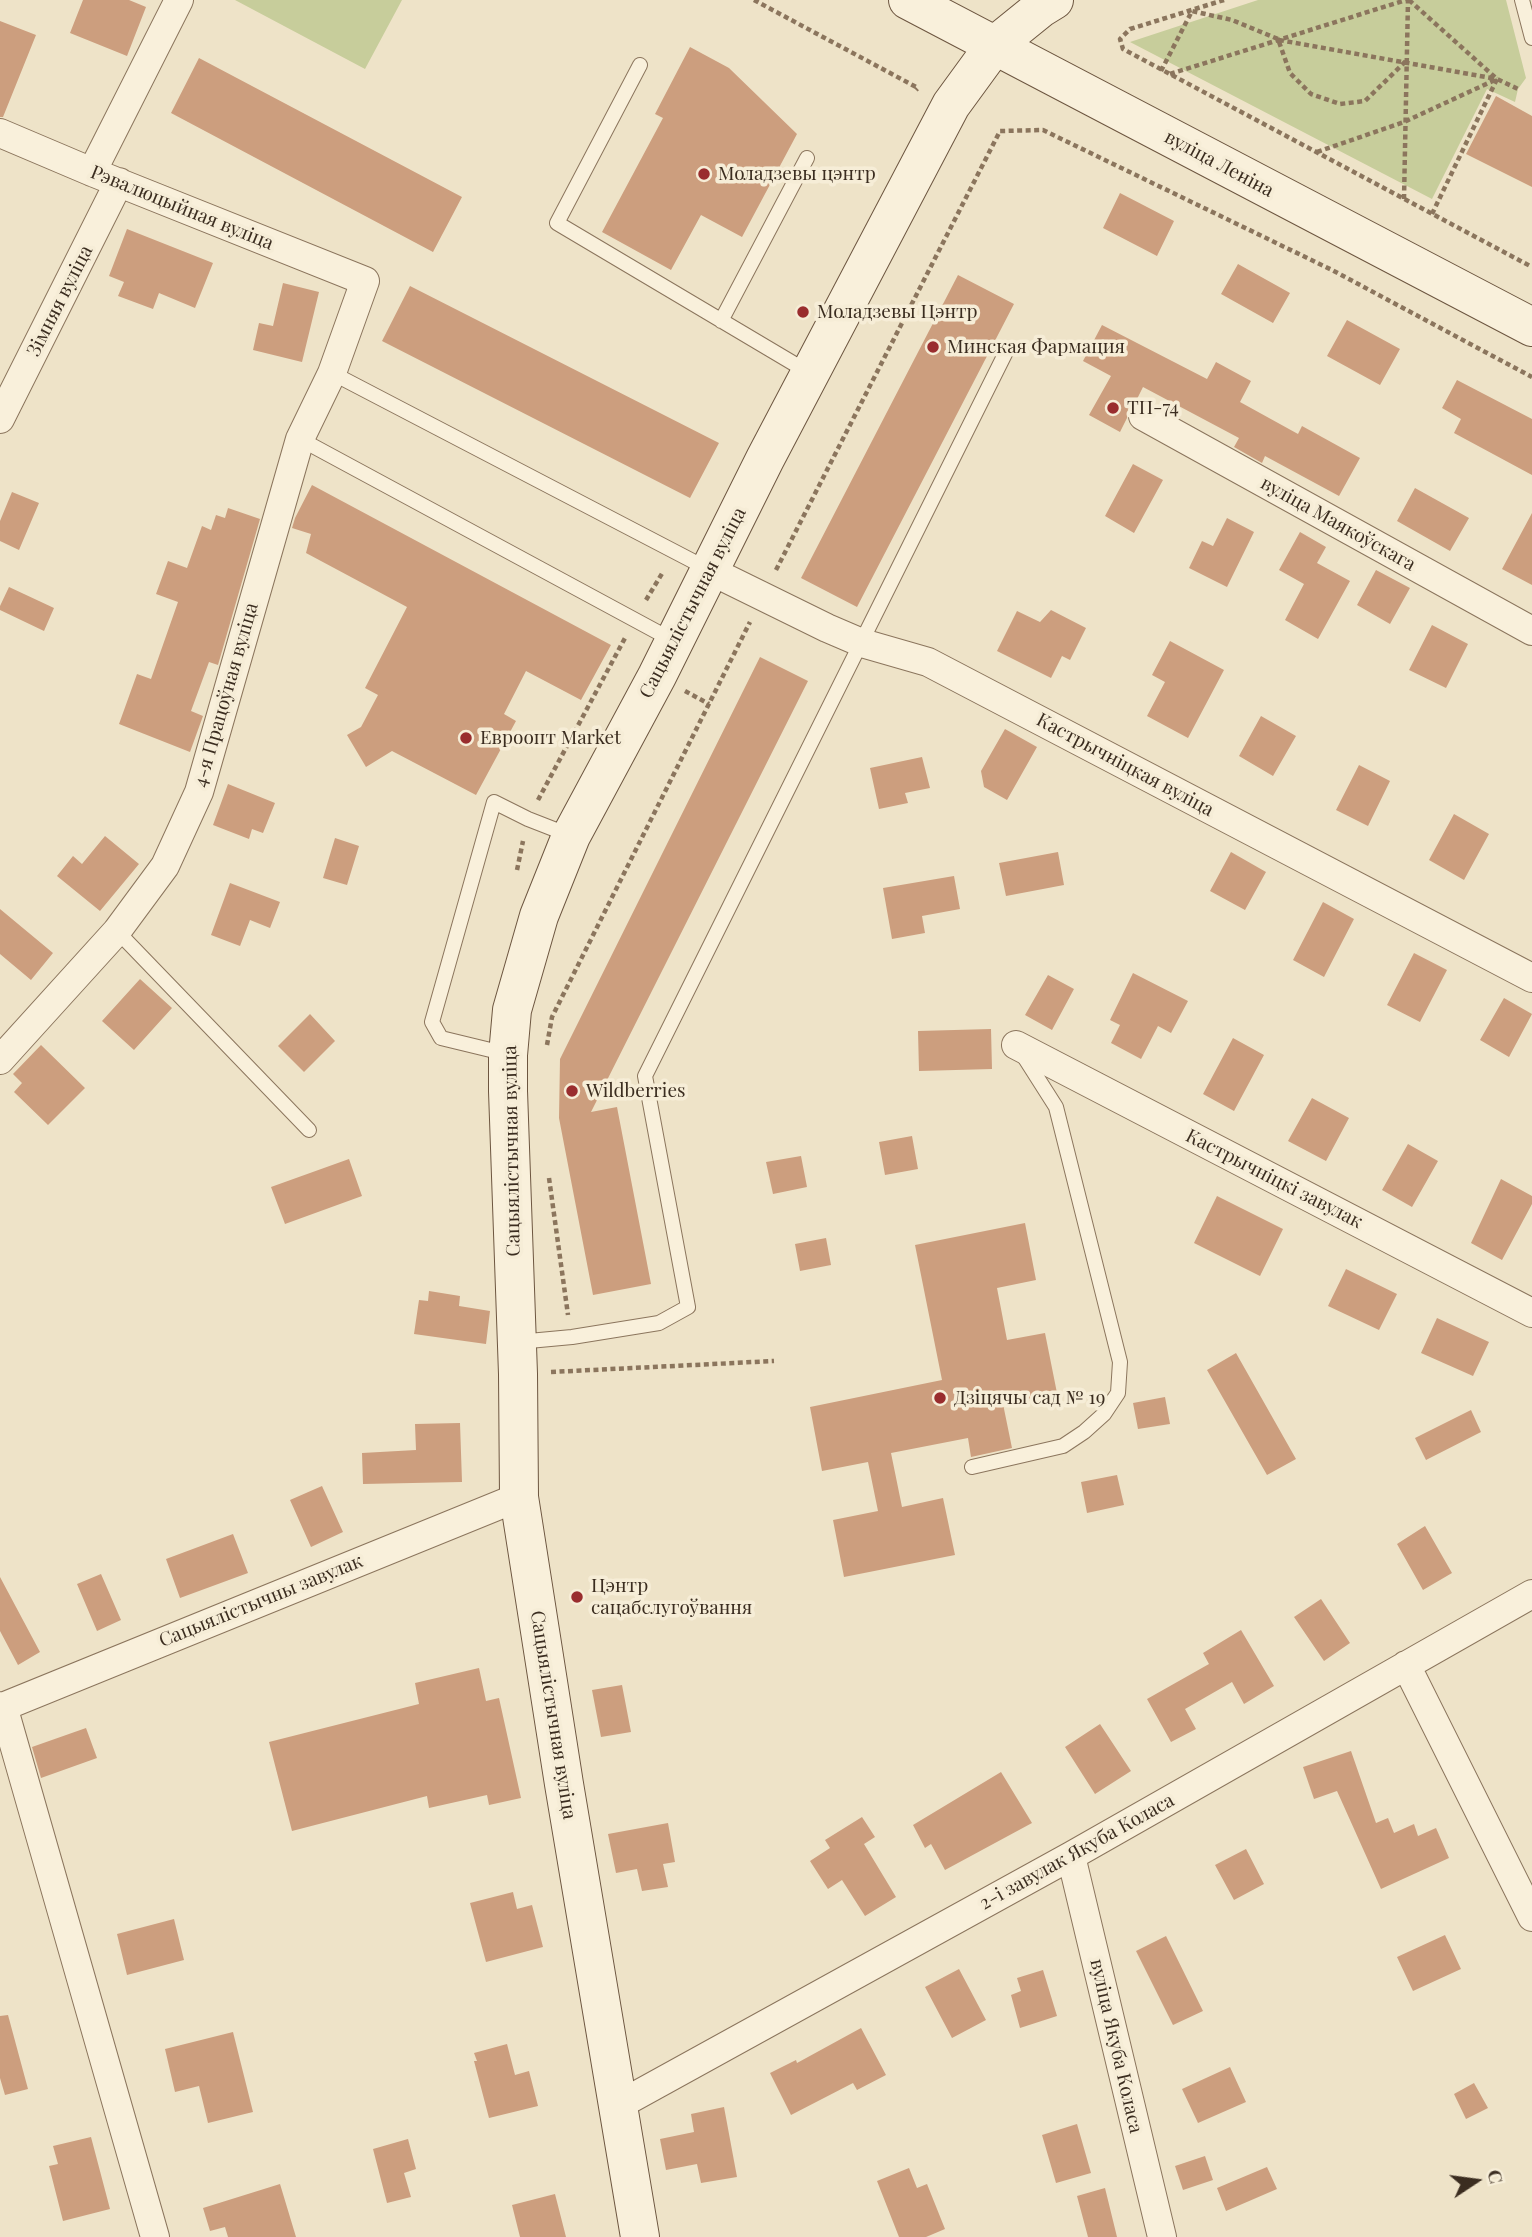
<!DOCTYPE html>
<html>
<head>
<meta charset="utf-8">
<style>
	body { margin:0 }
	#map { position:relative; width:1532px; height:2237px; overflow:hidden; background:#eee3c8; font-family:"Playfair Display",serif }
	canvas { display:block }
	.north { position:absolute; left:1441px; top:2146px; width:70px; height:70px; -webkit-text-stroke:5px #f6edd7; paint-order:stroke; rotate:77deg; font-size:19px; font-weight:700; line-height:28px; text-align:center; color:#3b2d20 }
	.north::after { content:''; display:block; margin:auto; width:24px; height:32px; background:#3b2d20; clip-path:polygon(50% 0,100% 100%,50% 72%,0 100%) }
</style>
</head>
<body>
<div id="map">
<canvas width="1532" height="2237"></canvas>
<div class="north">С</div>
</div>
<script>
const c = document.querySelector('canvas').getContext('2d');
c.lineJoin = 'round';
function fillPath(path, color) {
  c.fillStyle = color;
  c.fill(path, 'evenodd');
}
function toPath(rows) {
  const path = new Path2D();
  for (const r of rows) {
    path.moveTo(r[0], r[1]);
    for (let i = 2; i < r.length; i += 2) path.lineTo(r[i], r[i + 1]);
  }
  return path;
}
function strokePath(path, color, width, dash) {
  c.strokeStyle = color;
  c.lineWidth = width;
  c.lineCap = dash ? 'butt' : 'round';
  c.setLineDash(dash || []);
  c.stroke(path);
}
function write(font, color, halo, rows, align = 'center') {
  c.font = font + ' "Playfair Display",serif';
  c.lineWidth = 7;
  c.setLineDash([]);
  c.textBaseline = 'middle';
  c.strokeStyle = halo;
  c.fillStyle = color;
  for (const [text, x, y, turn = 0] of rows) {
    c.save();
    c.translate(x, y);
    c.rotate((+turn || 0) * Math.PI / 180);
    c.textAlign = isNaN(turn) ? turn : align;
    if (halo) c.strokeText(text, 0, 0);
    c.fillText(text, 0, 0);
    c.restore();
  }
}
fillPath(toPath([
	[235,0,402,0,365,69],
	[1258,0,1506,0,1526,78,1518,89,1515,102,1487,89,1432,199,1130,42]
]), '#c7cd9b');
fillPath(toPath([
	[83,0,129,0,146,7,127,56,70,33],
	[0,21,36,35,3,117,0,117],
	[690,47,729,68,797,134,742,237,701,215,671,270,602,232,663,118,655,114],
	[199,58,462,197,433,252,171,113],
	[1496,96,1532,116,1532,187,1466,154],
	[1120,193,1174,221,1157,256,1103,228],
	[127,229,213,263,195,308,159,293,153,309,118,296,124,282,109,276],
	[1238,264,1290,293,1273,323,1221,294],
	[958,275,1014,304,857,607,801,578],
	[283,283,319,292,302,362,253,350,259,323,273,326],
	[410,286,719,443,690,498,382,341],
	[1347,320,1400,349,1380,385,1327,356],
	[1102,325,1207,379,1216,362,1251,381,1240,402,1298,434,1302,426,1360,458,1339,496,1265,456,1262,463,1234,447,1239,438,1143,387,1136,401,1128,409,1127,418,1120,432,1089,415,1111,376,1083,361],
	[1457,380,1532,419,1532,475,1454,433,1461,419,1442,408],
	[1133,464,1163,480,1134,533,1105,516],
	[312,485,611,645,581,700,526,671,504,714,516,721,476,795,392,751,366,767,347,735,361,727,378,695,365,688,407,607,306,553,311,534,292,528,295,518],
	[1415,488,1469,518,1450,551,1397,521],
	[12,492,39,503,19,550,0,541,0,521],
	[228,508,260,519,218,665,209,662,191,711,203,716,190,752,119,724,137,674,151,679,178,602,156,594,168,561,187,568,202,526,211,530,216,515,225,518],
	[1532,513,1532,585,1502,569],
	[1227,518,1254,532,1227,587,1189,568,1202,541,1213,546],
	[1300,532,1326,547,1317,563,1350,581,1318,639,1285,620,1304,584,1279,570],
	[1376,570,1410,588,1390,624,1357,605],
	[9,587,54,608,44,631,0,610,0,606],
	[1051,610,1086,628,1070,660,1062,656,1051,678,997,651,1017,611,1040,622],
	[1432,625,1468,644,1446,688,1409,670],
	[1170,641,1224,670,1188,738,1147,716,1165,682,1152,675],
	[760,657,808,681,591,1112,617,1107,651,1284,593,1295,559,1118,560,1059],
	[1261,716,1296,736,1273,776,1239,756],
	[1005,729,1037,747,1007,800,984,787,981,771],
	[922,757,930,788,905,793,908,803,879,809,870,768],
	[1359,765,1390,781,1368,826,1336,810],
	[228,784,275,803,263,833,252,829,249,839,213,825],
	[1454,814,1489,834,1464,880,1429,860],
	[105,836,139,864,100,911,57,876,73,856,82,864],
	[335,838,359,846,347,885,323,878],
	[1058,852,1064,885,1006,896,999,863],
	[1231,852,1266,872,1245,910,1210,891],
	[954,876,960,909,922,916,925,933,892,939,883,888],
	[230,883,280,902,270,928,250,920,240,946,211,935],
	[1323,902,1354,919,1324,977,1293,960],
	[0,909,53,953,31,980,0,954],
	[1414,953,1447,970,1420,1022,1387,1005],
	[1133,973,1188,1001,1171,1033,1158,1026,1141,1059,1111,1043,1120,1025,1110,1020],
	[1048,975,1074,989,1052,1030,1025,1015],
	[140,979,172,1008,134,1050,102,1021],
	[1504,998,1532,1014,1509,1057,1480,1040],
	[310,1014,335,1041,304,1072,278,1046],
	[991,1029,992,1069,919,1071,918,1031],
	[1233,1038,1264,1055,1234,1111,1203,1094],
	[41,1045,85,1088,48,1125,14,1092,22,1083,13,1074],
	[1312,1098,1349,1118,1326,1161,1288,1141],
	[912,1136,918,1169,885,1175,879,1142],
	[1408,1144,1438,1161,1412,1207,1382,1190],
	[801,1156,807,1187,773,1194,766,1162],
	[349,1159,362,1196,285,1224,271,1187],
	[1501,1179,1532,1196,1532,1204,1502,1260,1471,1243],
	[1217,1196,1283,1229,1260,1276,1194,1243],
	[1025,1223,1036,1280,997,1288,1007,1340,1045,1333,1057,1393,1003,1404,1012,1448,971,1457,968,1438,891,1453,902,1507,943,1498,955,1555,844,1577,833,1520,878,1511,868,1462,822,1471,810,1407,942,1380,915,1245],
	[826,1238,831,1265,800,1271,795,1244],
	[1346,1269,1397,1294,1379,1330,1328,1306],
	[429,1291,460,1296,459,1306,490,1311,486,1344,414,1334,419,1300,428,1301],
	[1437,1318,1489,1342,1473,1376,1421,1353],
	[1236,1353,1296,1459,1267,1475,1207,1370],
	[1165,1397,1170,1424,1138,1429,1133,1403],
	[1471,1410,1481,1432,1426,1460,1415,1438],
	[460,1423,462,1482,363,1484,362,1453,416,1450,415,1424],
	[1117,1475,1124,1505,1087,1513,1081,1482],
	[322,1486,343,1532,311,1547,290,1500],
	[1425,1526,1452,1573,1423,1590,1397,1544],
	[233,1534,248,1573,180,1598,166,1559],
	[101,1574,121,1620,97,1631,77,1584],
	[0,1577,40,1652,18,1665,0,1631],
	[1321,1599,1350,1643,1324,1661,1294,1617],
	[1241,1630,1274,1686,1244,1704,1232,1682,1185,1709,1196,1729,1171,1742,1147,1699,1209,1664,1203,1653],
	[479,1668,486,1701,499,1698,521,1798,489,1805,487,1795,429,1808,427,1796,292,1831,269,1742,419,1704,415,1683],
	[622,1685,631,1732,601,1737,592,1690],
	[1100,1724,1131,1771,1095,1794,1065,1747],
	[86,1728,97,1758,41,1778,32,1747],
	[1351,1751,1376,1823,1388,1818,1394,1833,1414,1824,1418,1836,1436,1828,1449,1858,1381,1889,1337,1791,1314,1799,1303,1767],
	[1001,1772,1032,1823,945,1870,931,1844,925,1848,913,1825],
	[862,1817,875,1837,864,1844,896,1897,865,1916,842,1880,828,1889,810,1861,830,1848,825,1840],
	[668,1823,675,1862,663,1864,668,1887,642,1891,637,1869,616,1873,608,1834],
	[1246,1849,1264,1884,1234,1900,1215,1865],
	[513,1892,517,1909,532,1905,543,1947,486,1962,470,1903],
	[174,1919,184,1960,127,1975,117,1934],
	[1445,1935,1461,1969,1413,1991,1397,1957],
	[1166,1936,1203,2011,1173,2025,1136,1951],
	[959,1969,986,2020,952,2038,925,1987],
	[1043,1970,1057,2016,1020,2028,1011,1995,1021,1991,1017,1978],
	[8,2015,28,2089,5,2095,0,2078,0,2016],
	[861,2028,886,2075,857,2090,853,2083,791,2115,770,2073,796,2060,797,2063],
	[233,2032,253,2112,208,2123,199,2086,175,2092,165,2049],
	[507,2044,515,2075,529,2071,538,2106,489,2118,474,2061,477,2061,474,2053],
	[1230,2067,1246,2102,1198,2123,1182,2089],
	[1474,2083,1488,2108,1466,2119,1454,2094],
	[724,2107,737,2177,701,2183,697,2164,666,2170,660,2139,694,2132,691,2114],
	[1077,2124,1091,2173,1056,2183,1042,2135],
	[91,2137,110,2209,63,2221,49,2166,58,2164,53,2146],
	[408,2139,416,2169,404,2173,411,2197,387,2203,373,2149],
	[1205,2156,1213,2180,1183,2190,1175,2166],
	[1267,2167,1277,2189,1226,2211,1217,2188],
	[909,2168,917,2188,927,2184,945,2229,926,2237,899,2237,877,2181],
	[280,2184,296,2237,228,2237,225,2227,210,2231,203,2208],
	[1105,2188,1117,2237,1088,2237,1077,2196],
	[555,2194,566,2237,520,2237,512,2205]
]), '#cc9e7e');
const service = toPath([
	[1522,0,1532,38],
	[640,65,557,223,808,372],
	[721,321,807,158],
	[332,373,708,569],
	[300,439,674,641],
	[117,931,309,1130],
	[507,1054,441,1038,432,1022,494,802,528,819,569,835],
	[518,1342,572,1337,659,1323,688,1307,645,1076,1005,354],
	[972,1467,1063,1446,1084,1432,1104,1414,1118,1393,1120,1362,1056,1107,1021,1052]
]);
const minor = toPath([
	[0,133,92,172,365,281,332,373,300,439,199,792,165,866,117,931,0,1060],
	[92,172,179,0],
	[1143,416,1532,631],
	[0,419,119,182],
	[709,570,827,628,862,643,928,662,1532,978],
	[1016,1045,1532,1313],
	[1406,1665,1532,1917],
	[3,1706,155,2237],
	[0,1708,519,1497],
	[1071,1856,1162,2237],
	[619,2105,1071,1856,1532,1594]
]);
const secondary = toPath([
	[908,0,1532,327],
	[640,2237,564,1784,519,1497,518,1374,508,1091,508,1055,512,1010,539,916,571,836,657,676,765,459,951,105,994,46,1041,8,1054,0]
]);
strokePath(service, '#8b755d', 16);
strokePath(minor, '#8b755d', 30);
strokePath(secondary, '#6d5640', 40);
strokePath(toPath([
	[754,0,918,88,916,90],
	[1224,0,1130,29,1120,39,1123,49,1532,267],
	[1409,0,1497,79,1518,89],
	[1279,40,1497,79],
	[1161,71,1192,11,1232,20,1278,39,1290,73,1311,94,1340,104,1365,101,1406,61],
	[1170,74,1406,0],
	[1317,152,1404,122,1497,79],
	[1404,199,1408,0],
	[1432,214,1497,79],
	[776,570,1000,131,1043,130,1332,270,1532,377],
	[646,600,663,572],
	[685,691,709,704],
	[538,800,625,638],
	[517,870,523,841],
	[547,1045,552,1017,750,622],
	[549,1178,568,1315],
	[551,1372,774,1361]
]), '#8b755d', 4.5, [5, 3.5]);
strokePath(service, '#f9f0db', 14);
strokePath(minor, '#f9f0db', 28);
strokePath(secondary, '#f9f0db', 38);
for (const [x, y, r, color] of [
	[704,174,7,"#992d2e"],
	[803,312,7,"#992d2e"],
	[933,347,7,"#992d2e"],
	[1113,408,7,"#992d2e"],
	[466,738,7,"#992d2e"],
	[572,1091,7,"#992d2e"],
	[940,1398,7,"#992d2e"],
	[577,1597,7,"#992d2e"]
]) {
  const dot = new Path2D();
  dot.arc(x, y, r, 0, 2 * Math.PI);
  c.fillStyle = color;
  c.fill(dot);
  strokePath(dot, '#f6edd7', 2.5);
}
write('19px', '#3b2d20', '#f6edd7', [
	["вуліца Леніна",1219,164,28],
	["Рэвалюцыйная вуліца",182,208,22],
	["Зімняя вуліца",60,301,-63],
	["вуліца Маякоўскага",1338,524,29],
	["Сацыялістычная вуліца",693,603,-63],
	["4-я Працоўная вуліца",226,695,-74],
	["Кастрычніцкая вуліца",1125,765,28],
	["Сацыялістычная вуліца",512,1151,-91],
	["Кастрычніцкі завулак",1274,1179,27],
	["Сацыялістычны завулак",261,1601,-22],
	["Сацыялістычная вуліца",553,1715,81],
	["2-і завулак Якуба Коласа",1077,1852,-29],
	["вуліца Якуба Коласа",1116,2046,77]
]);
write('19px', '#3b2d20', '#f6edd7', [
	["Моладзевы цэнтр",718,174],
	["Моладзевы Цэнтр",817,312],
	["Минская Фармация",947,347],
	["ТП-74",1127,408],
	["Евроопт Market",480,738],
	["Wildberries",586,1091],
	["Дзіцячы сад № 19",954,1398],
	["Цэнтр",591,1586],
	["сацабслугоўвання",591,1608]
], 'left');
</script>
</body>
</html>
